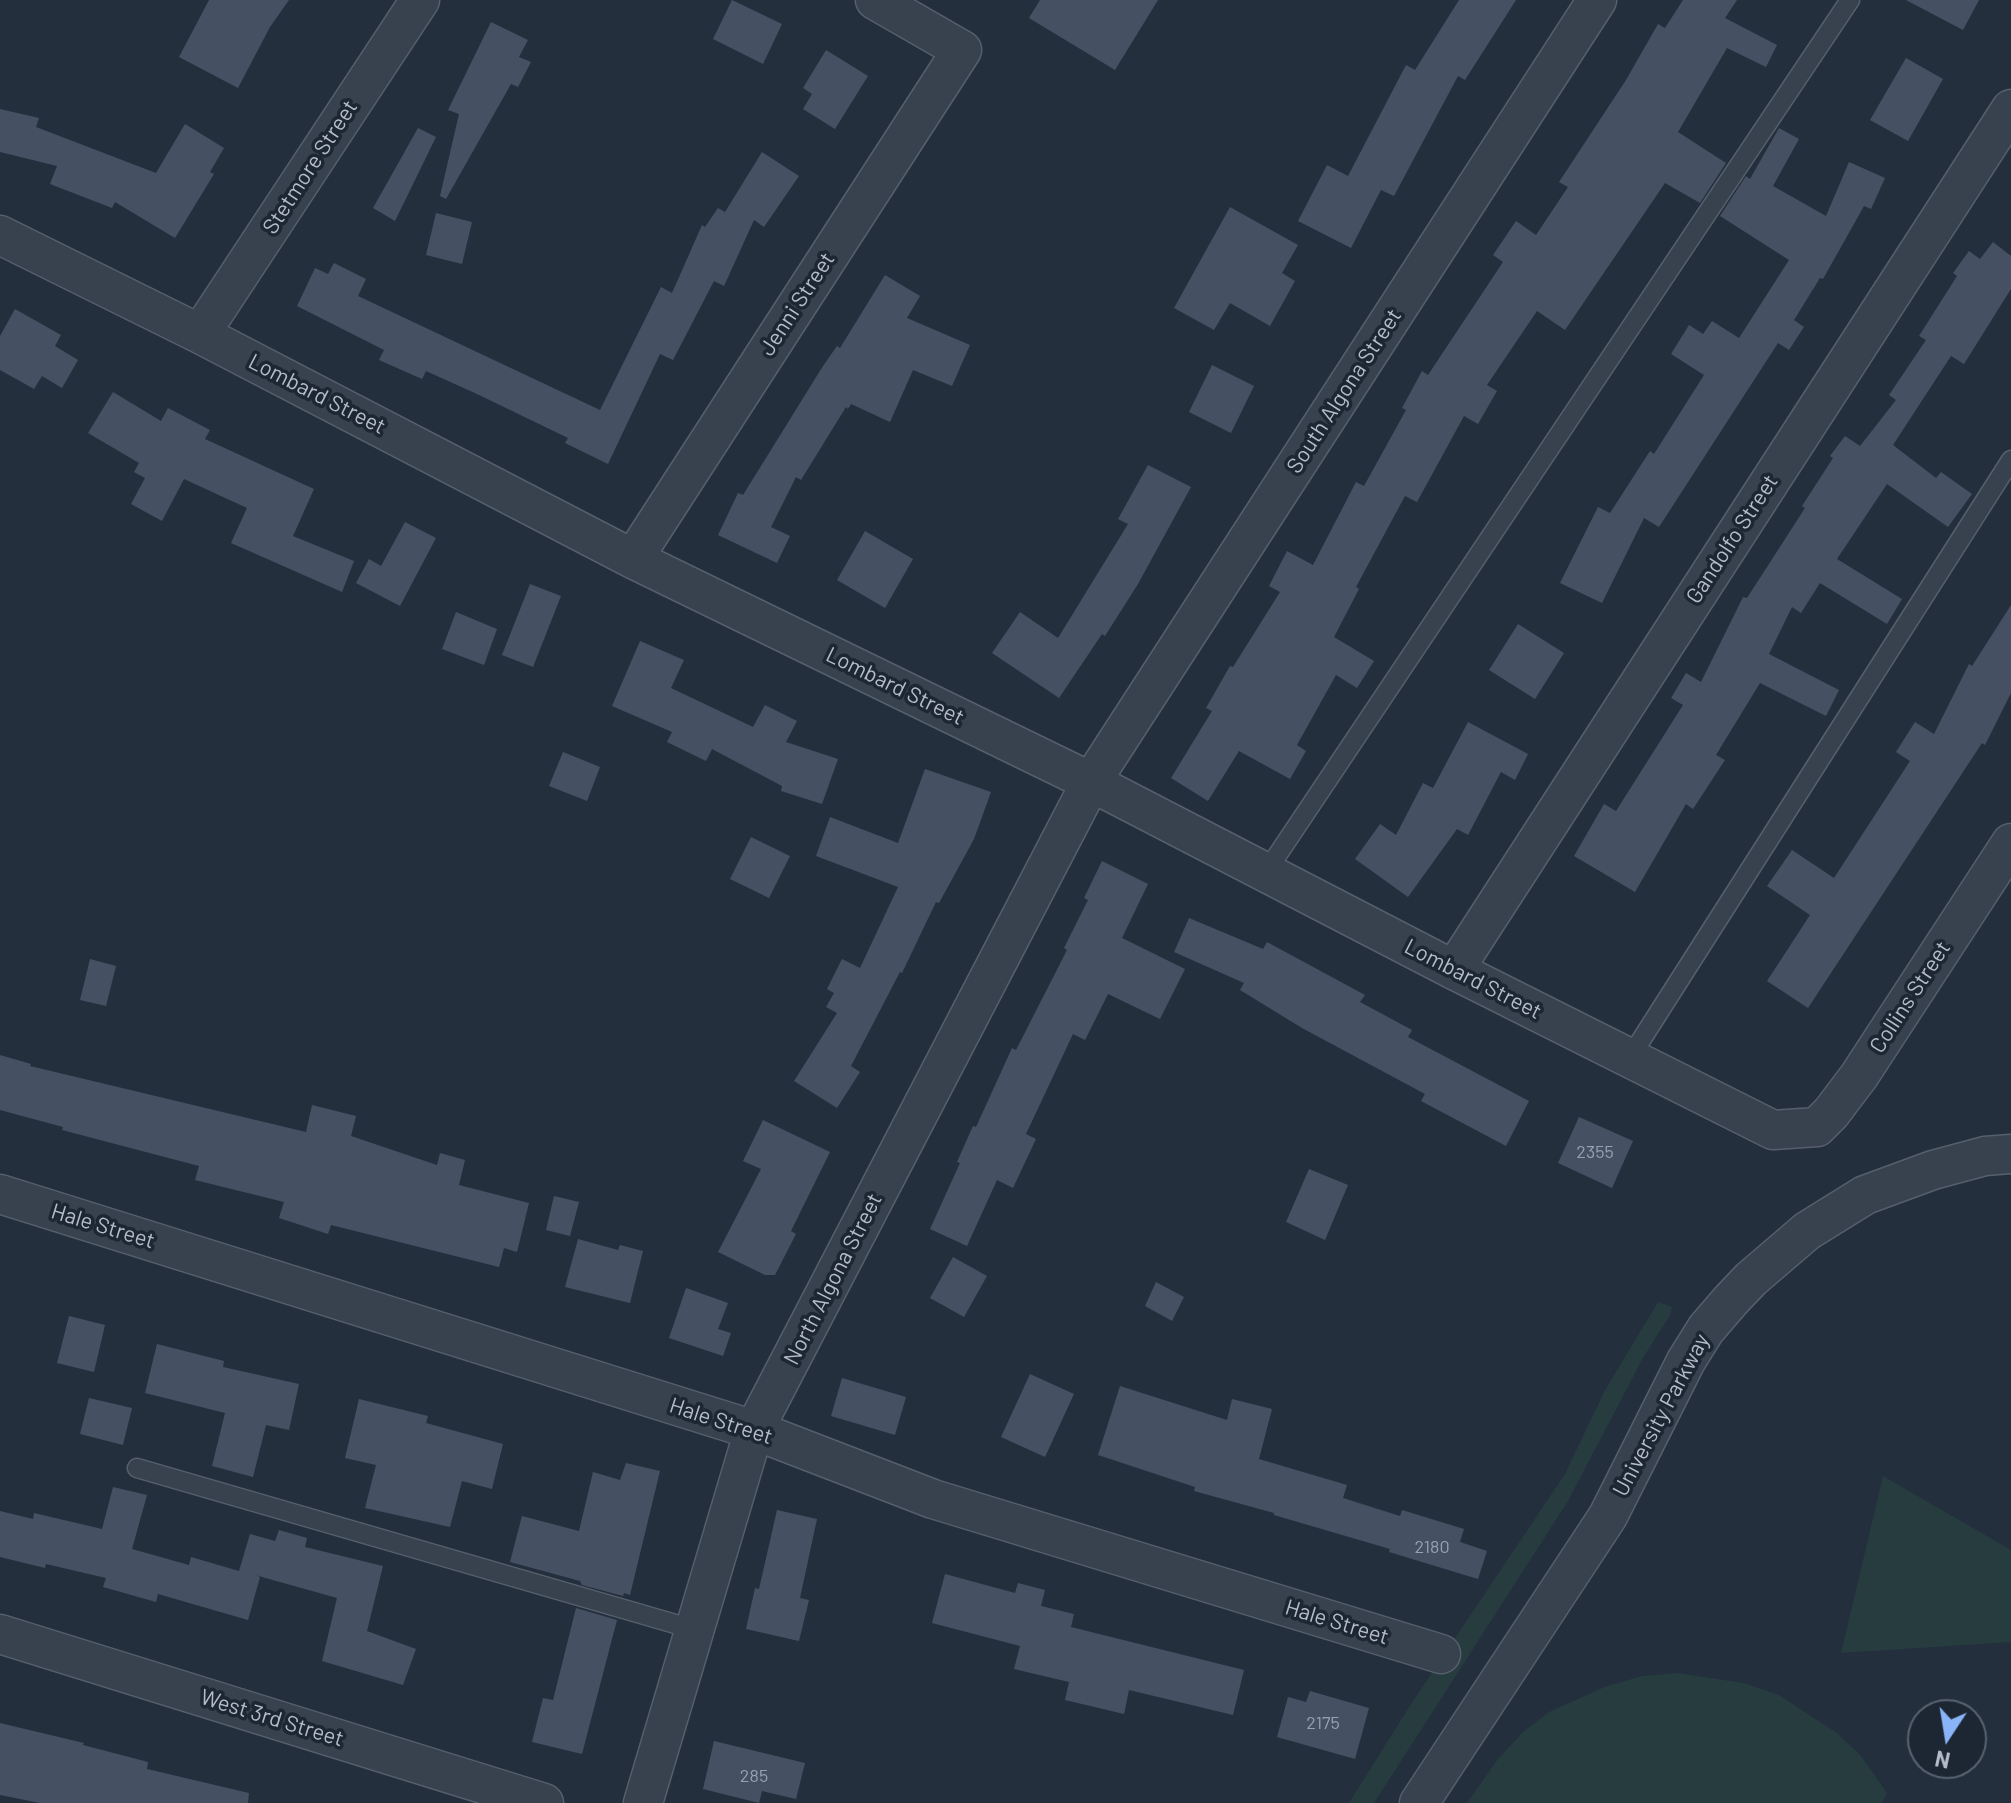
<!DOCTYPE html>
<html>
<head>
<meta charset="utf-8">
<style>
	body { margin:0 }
	#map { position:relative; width:2011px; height:1803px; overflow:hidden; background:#242f3e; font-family:Barlow,sans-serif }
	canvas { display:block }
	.north { position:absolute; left:1907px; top:1699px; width:80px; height:80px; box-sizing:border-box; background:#1d2633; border:2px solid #59626f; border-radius:50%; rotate:192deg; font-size:22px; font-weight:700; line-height:32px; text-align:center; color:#b4bcc9 }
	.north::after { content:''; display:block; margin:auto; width:28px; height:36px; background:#8ab4f8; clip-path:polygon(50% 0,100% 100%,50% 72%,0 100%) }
</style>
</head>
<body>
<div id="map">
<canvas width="2011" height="1803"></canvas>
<div class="north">N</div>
</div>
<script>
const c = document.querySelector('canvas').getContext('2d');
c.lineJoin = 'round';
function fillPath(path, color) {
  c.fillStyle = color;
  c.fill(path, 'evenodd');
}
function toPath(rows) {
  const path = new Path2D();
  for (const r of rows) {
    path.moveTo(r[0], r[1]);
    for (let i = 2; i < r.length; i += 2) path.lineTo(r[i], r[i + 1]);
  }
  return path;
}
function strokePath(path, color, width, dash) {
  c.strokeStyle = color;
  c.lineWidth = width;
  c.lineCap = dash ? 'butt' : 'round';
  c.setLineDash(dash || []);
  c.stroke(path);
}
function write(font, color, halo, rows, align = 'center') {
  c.font = font + ' Barlow,sans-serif';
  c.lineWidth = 7;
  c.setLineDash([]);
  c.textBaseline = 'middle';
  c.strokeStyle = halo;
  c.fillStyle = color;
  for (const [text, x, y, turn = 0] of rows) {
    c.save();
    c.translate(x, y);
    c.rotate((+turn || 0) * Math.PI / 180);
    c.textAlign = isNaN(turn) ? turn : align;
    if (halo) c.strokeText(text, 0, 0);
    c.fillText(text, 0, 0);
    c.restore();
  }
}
fillPath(toPath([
	[1658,1302,1672,1307,1670,1315,1643,1358,1568,1501,1374,1803,1349,1803,1411,1704,1565,1474,1605,1390],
	[1883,1476,2011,1550,2011,1642,1841,1653],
	[1677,1673,1744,1683,1779,1695,1837,1733,1861,1756,1887,1793,1881,1803,1467,1803,1498,1759,1523,1732,1549,1712,1607,1686,1642,1676]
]), '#263c3f');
fillPath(toPath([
	[209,0,289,0,270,27,238,88,179,57],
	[732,0,782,24,763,64,713,39],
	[1040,0,1158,0,1115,70,1029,18],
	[1459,0,1516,0,1465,80,1458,76,1394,196,1381,190,1351,248,1298,221,1327,165,1348,176,1406,65,1415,70],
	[1683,0,1737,0,1725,18,1777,45,1766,67,1727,48,1678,132,1726,163,1700,203,1665,183,1565,330,1537,311,1487,385,1497,391,1478,424,1464,416,1417,502,1405,496,1356,587,1359,589,1334,637,1374,661,1357,688,1336,675,1297,745,1306,751,1290,779,1239,751,1208,801,1171,778,1212,711,1206,708,1230,666,1233,667,1280,592,1269,586,1287,551,1313,565,1356,482,1364,486,1406,410,1402,408,1422,371,1428,375,1503,262,1493,255,1516,221,1536,235,1568,187,1559,182,1626,80,1658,24,1665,28],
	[1906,0,1979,0,1963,30],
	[491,22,528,40,519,57,531,62,518,87,511,84,446,199,440,196,459,114,448,110],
	[826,50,868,76,835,129,803,109,812,94,803,88],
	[1906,58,1943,79,1908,141,1870,120],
	[0,109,39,118,36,127,156,173,185,124,224,148,210,172,214,174,175,238,115,202,112,208,50,184,57,166,0,152],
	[418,128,436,137,395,221,373,208],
	[1779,128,1799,139,1773,186,1826,216,1849,162,1885,178,1871,209,1864,206,1823,279,1820,278,1794,320,1804,327,1789,350,1778,343,1659,527,1644,518,1602,603,1560,583,1598,507,1610,513,1650,451,1654,454,1704,375,1671,354,1689,325,1703,334,1712,321,1739,338,1789,260,1720,216,1746,176,1750,179],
	[762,152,799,176,764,227,754,220,724,286,714,281,673,360,660,354,608,464,565,443,568,438,477,394,426,371,422,379,379,360,384,350,297,306,315,268,328,274,334,263,366,279,358,296,600,410,661,287,672,293,702,225,705,227,718,208,725,212],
	[1230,207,1298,245,1282,273,1295,281,1270,326,1230,303,1214,330,1174,308],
	[436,213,472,222,462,264,426,255],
	[1993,242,2011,256,2011,289,1964,364,1951,356,1893,445,1936,478,1941,472,1972,494,1948,527,1887,484,1837,559,1902,599,1887,624,1820,583,1801,613,1792,607,1769,654,1839,690,1826,716,1760,683,1716,755,1725,760,1693,809,1686,804,1635,892,1574,856,1604,804,1616,811,1683,705,1671,698,1686,673,1701,682,1743,597,1747,598,1805,508,1802,506,1833,458,1830,456,1845,436,1860,446,1896,400,1889,395,1926,340,1919,336,1957,276,1953,273,1969,251,1980,259],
	[885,275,920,296,907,318,970,345,952,386,913,370,890,422,851,404,848,409,846,407,801,480,796,477,771,527,790,536,777,563,718,535,738,493,743,495,823,366,837,346,840,348],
	[15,309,61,335,55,346,78,360,62,388,42,376,34,389,0,370,0,336],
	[1212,365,1254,386,1231,433,1189,412],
	[113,392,161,421,168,408,210,430,205,439,314,489,293,536,354,561,342,592,231,543,247,508,184,479,162,521,131,504,145,478,134,472,139,463,88,433],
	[1148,465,1191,487,1138,584,1105,636,1102,634,1059,698,992,653,1020,612,1058,638,1128,524,1118,519],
	[405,522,436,538,400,606,356,583,369,559,381,566],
	[865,531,913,559,885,608,837,580],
	[530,584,561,596,533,667,502,655],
	[2011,605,2011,693,1985,745,1982,743,1808,1008,1767,981,1810,915,1767,886,1792,850,1834,878,1910,761,1896,752,1915,722,1934,734,1969,664,1972,666],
	[456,612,497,629,484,665,442,649],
	[1518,624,1564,653,1535,699,1489,670],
	[640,641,684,660,671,688,753,727,765,705,797,721,786,742,838,759,822,804,781,791,782,786,712,749,706,761,667,742,672,732,612,706],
	[1468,722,1528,754,1515,780,1501,772,1468,835,1457,829,1408,897,1355,859,1380,824,1396,835,1423,783,1433,788],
	[563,752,600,767,587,801,549,786],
	[925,769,991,792,974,839,939,903,936,902,902,973,900,972,851,1066,860,1072,837,1108,794,1081,837,1013,826,1007,834,993,827,989,842,959,860,968,898,887,816,856,830,817,898,843],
	[751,837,790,856,769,898,730,879],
	[1102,861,1148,884,1122,938,1185,969,1160,1019,1108,994,1085,1040,1073,1034,1026,1134,1036,1139,1013,1188,997,1180,967,1246,930,1229,960,1163,957,1162,973,1126,976,1127,1012,1048,1016,1050,1067,950,1064,948,1088,900,1084,898],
	[1189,918,1263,949,1267,942,1365,995,1360,1002,1412,1030,1408,1037,1529,1101,1506,1146,1421,1101,1425,1094,1302,1028,1240,990,1244,983,1174,952],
	[90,959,116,966,106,1006,80,1000],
	[0,1055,31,1064,30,1066,306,1132,312,1105,356,1116,351,1136,437,1165,440,1153,465,1160,459,1185,529,1203,517,1252,504,1248,499,1267,331,1225,328,1234,279,1218,284,1202,195,1180,199,1166,62,1130,63,1127,0,1110],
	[1579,1117,1633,1141,1612,1188,1558,1163],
	[763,1120,830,1152,791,1231,796,1234,775,1275,765,1275,718,1252,761,1169,743,1161],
	[1309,1169,1348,1185,1325,1240,1286,1222],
	[554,1196,579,1202,570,1236,546,1230],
	[578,1239,618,1250,620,1245,643,1251,630,1303,565,1287],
	[953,1257,987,1276,964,1317,930,1298],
	[1156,1282,1184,1297,1172,1321,1145,1306],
	[686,1288,728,1303,718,1329,731,1333,723,1356,669,1338],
	[69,1316,105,1325,94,1372,57,1363],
	[157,1344,224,1361,223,1367,299,1384,289,1430,266,1425,253,1477,212,1466,225,1413,145,1393],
	[1030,1374,1074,1394,1045,1457,1001,1437],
	[842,1378,906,1397,895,1435,831,1416],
	[1120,1386,1227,1420,1232,1399,1272,1409,1259,1459,1347,1485,1343,1498,1400,1516,1402,1510,1464,1529,1460,1542,1487,1551,1478,1579,1389,1552,1390,1549,1274,1515,1274,1513,1194,1491,1195,1487,1098,1455],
	[89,1398,132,1408,123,1445,80,1434],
	[359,1399,428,1416,426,1423,503,1444,492,1489,462,1481,450,1527,365,1508,376,1465,345,1458],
	[626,1463,660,1471,630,1595,624,1593,623,1596,582,1585,580,1581,510,1562,522,1516,579,1531,593,1472,620,1480],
	[113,1487,147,1495,132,1549,189,1565,191,1557,239,1571,250,1534,275,1541,279,1530,307,1538,305,1547,383,1566,367,1631,416,1649,403,1685,322,1661,337,1598,255,1575,260,1577,248,1620,158,1594,156,1602,103,1587,106,1578,46,1564,45,1568,0,1557,0,1511,33,1519,34,1513,102,1529],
	[777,1510,817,1519,800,1598,809,1600,799,1641,746,1629,755,1588,759,1589],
	[945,1574,1015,1593,1018,1583,1045,1590,1041,1606,1074,1614,1071,1627,1244,1670,1233,1715,1129,1690,1124,1714,1065,1700,1069,1682,1014,1669,1020,1646,932,1623],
	[576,1608,617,1620,582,1754,532,1742,543,1698,553,1700],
	[1310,1691,1369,1708,1355,1759,1277,1737,1288,1697,1306,1702],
	[0,1723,84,1743,83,1745,148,1762,147,1769,249,1793,248,1803,40,1803,0,1795],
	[714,1741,805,1763,796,1799,762,1791,759,1803,703,1789]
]), '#455162');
const service = toPath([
	[1266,872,1850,0],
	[1629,1059,2011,460],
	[137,1468,696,1630]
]);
const minor = toPath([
	[0,235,200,334,633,559,1091,782,1454,970,1773,1130,1817,1127,1831,1113,1859,1076,2011,843],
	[200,334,420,0],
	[633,559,962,50,875,0],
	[1454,970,2011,109],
	[0,1194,754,1430,933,1499,1441,1654],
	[0,1634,544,1803],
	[643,1803,754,1430,1091,782,1597,0],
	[1419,1803,1608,1516,1686,1361,1706,1329,1731,1300,1751,1279,1807,1231,1865,1195,1933,1170,1985,1156,2011,1154]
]);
strokePath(service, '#565f6c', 21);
strokePath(minor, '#565f6c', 41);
strokePath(service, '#38414e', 18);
strokePath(minor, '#38414e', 38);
write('18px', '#98a1af', null, [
	["2355",1595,1152],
	["2180",1432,1547],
	["2175",1323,1723],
	["285",754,1776]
]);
write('22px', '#b4bcc9', '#1d2633', [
	["Stetmore Street",310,167,-57],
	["Jenni Street",797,304,-57],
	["South Algona Street",1344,391,-57],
	["Lombard Street",317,394,27],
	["Gandolfo Street",1732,539,-57],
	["Lombard Street",895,686,26],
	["Lombard Street",1473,979,27],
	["Collins Street",1910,997,-57],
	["Hale Street",103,1226,17],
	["North Algona Street",833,1279,-63],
	["University Parkway",1661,1415,-62],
	["Hale Street",721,1421,18],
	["Hale Street",1337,1622,17],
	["West 3rd Street",272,1718,17]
]);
</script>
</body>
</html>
